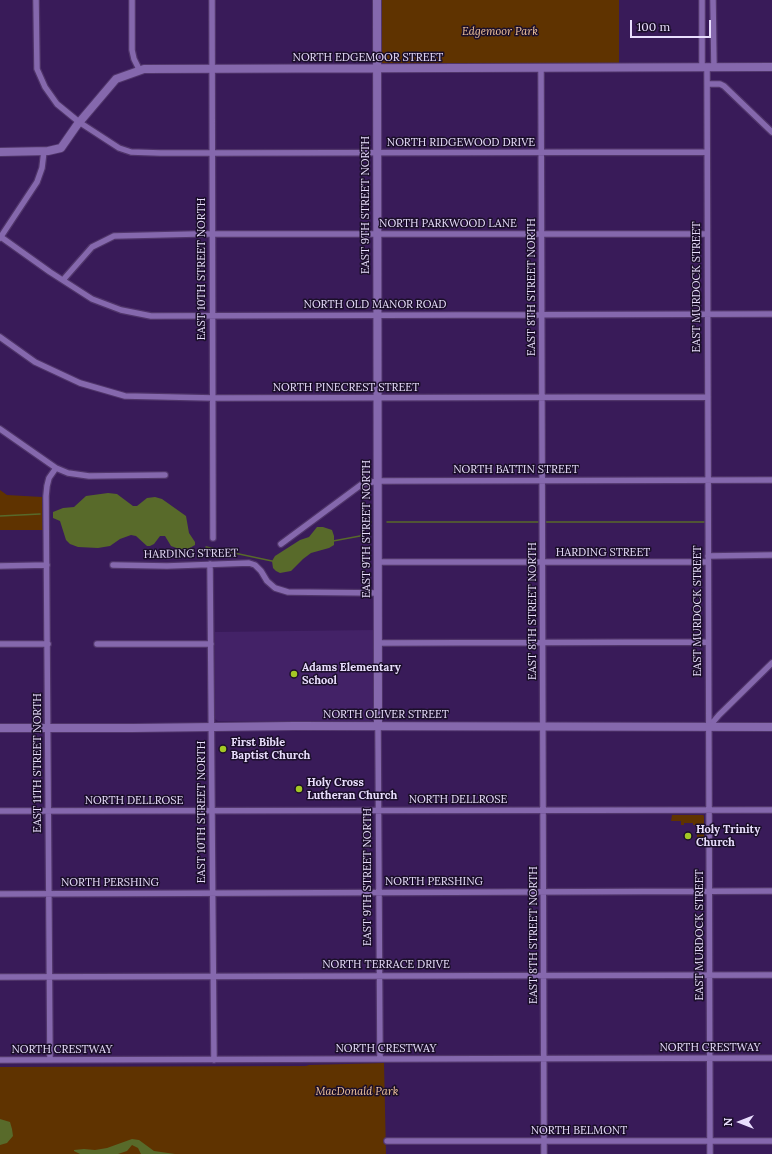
<!DOCTYPE html>
<html>
<head>
<meta charset="utf-8">
<style>
	body { margin:0 }
	#map { position:relative; width:772px; height:1154px; overflow:hidden; background:#391b59; font-family:Lora,serif }
	canvas { display:block }
	.north { position:absolute; left:720px; top:1102px; width:40px; height:40px; -webkit-text-stroke:3px #1b0f2a; paint-order:stroke; rotate:270deg; font-size:11px; font-weight:700; line-height:16px; text-align:center; color:#e9defd }
	.north::after { content:''; display:block; margin:auto; width:14px; height:18px; background:#e9defd; clip-path:polygon(50% 0,100% 100%,50% 72%,0 100%) }
	.scale { position:absolute; left:630px; top:20px; width:81px; height:18px; box-sizing:border-box; border:2px solid #e9defd; border-top:0; padding-left:5px; font-size:12px; line-height:14px; white-space:nowrap; color:#e9defd; -webkit-text-stroke:3px #1b0f2a; paint-order:stroke }
</style>
</head>
<body>
<div id="map">
<canvas width="772" height="1154"></canvas>
<div class="north">N</div>
<div class="scale">100 m</div>
</div>
<script>
const c = document.querySelector('canvas').getContext('2d');
c.lineJoin = 'round';
function fillPath(path, color) {
  c.fillStyle = color;
  c.fill(path, 'evenodd');
}
function toPath(rows) {
  const path = new Path2D();
  for (const r of rows) {
    path.moveTo(r[0], r[1]);
    for (let i = 2; i < r.length; i += 2) path.lineTo(r[i], r[i + 1]);
  }
  return path;
}
function strokePath(path, color, width, dash) {
  c.strokeStyle = color;
  c.lineWidth = width;
  c.lineCap = dash ? 'butt' : 'round';
  c.setLineDash(dash || []);
  c.stroke(path);
}
function write(font, color, halo, rows, align = 'center') {
  c.font = font + ' Lora,serif';
  c.lineWidth = 3;
  c.setLineDash([]);
  c.textBaseline = 'middle';
  c.strokeStyle = halo;
  c.fillStyle = color;
  for (const [text, x, y, turn = 0] of rows) {
    c.save();
    c.translate(x, y);
    c.rotate((+turn || 0) * Math.PI / 180);
    c.textAlign = isNaN(turn) ? turn : align;
    if (halo) c.strokeText(text, 0, 0);
    c.fillText(text, 0, 0);
    c.restore();
  }
}
fillPath(toPath([
	[374,630,374,717,371,721,218,721,215,719,215,632]
]), '#432267');
fillPath(toPath([
	[382,0,619,0,619,63,382,63],
	[0,490,7,495,42,497,43,530,0,530],
	[672,815,703,815,704,816,704,837,697,837,697,825,693,825,693,823,684,823,684,825,681,825,681,821,671,821],
	[384,1063,386,1154,0,1154,0,1067,306,1066,309,1065]
]), '#5f3300');
fillPath(toPath([
	[108,493,117,494,133,506,137,506,147,498,155,497,162,499,186,516,189,533,195,542,195,545,188,549,179,549,171,546,165,536,160,536,154,544,150,546,147,546,136,536,131,535,120,539,110,546,98,548,78,547,70,544,66,540,60,521,53,518,53,512,63,508,74,507,86,496],
	[317,527,323,527,332,530,334,536,334,545,329,548,311,553,303,559,291,571,280,573,276,571,273,568,272,561,275,556,300,540,309,537],
	[0,1119,10,1122,12,1129,13,1136,7,1143,0,1145],
	[132,1139,139,1140,154,1151,175,1154,141,1154,138,1148,132,1145,127,1151,118,1154,80,1154,74,1151,74,1150,84,1149,95,1150,107,1148]
]), '#586a2a');
strokePath(toPath([
	[0,516,40,514],
	[387,522,541,522],
	[545,522,707,522],
	[333,541,360,536,371,522],
	[206,547,272,561]
]), '#586a2a', 1.5);
const street = toPath([
	[36,0,37,69,45,87,57,104,79,122,119,148,131,152,160,153,212,153,707,152],
	[132,0,132,50,134,59,140,71],
	[212,0,213,538],
	[702,0,702,68],
	[713,0,714,68],
	[541,68,544,1154],
	[707,68,710,1154],
	[707,84,720,84,724,86,772,132],
	[1,237,50,272,92,299,121,310,151,316,772,314],
	[0,238,37,182,42,168,44,151],
	[63,280,92,247,114,236,196,234,707,234],
	[0,337,35,362,80,383,125,396,213,398,708,397],
	[0,429,56,468,68,473,89,476,165,475],
	[281,544,362,484,378,481,772,480],
	[708,556,772,555],
	[378,562,708,562],
	[210,564,214,1060],
	[113,565,167,566,249,563,255,565,261,571,267,581,275,588,288,592,378,593],
	[0,566,47,565],
	[378,643,708,642],
	[0,644,48,644],
	[97,644,211,644],
	[378,726,380,1059],
	[708,728,719,715,772,663],
	[0,811,772,810],
	[0,894,772,891],
	[0,977,772,975],
	[0,1060,772,1058],
	[50,1060,46,496,47,486,49,478,56,468],
	[387,1141,772,1141]
]);
const secondary = toPath([
	[377,0,378,726],
	[0,152,48,151,61,148,77,125,116,79,144,69,772,67],
	[0,728,133,728,294,726,772,727]
]);
strokePath(street, '#50356a', 8);
strokePath(secondary, '#50356a', 10);
strokePath(street, '#8568ad', 5.5);
strokePath(secondary, '#8568ad', 8);
for (const [x, y, r, color] of [
	[294,674,4,"#a4c825"],
	[223,749,4,"#a4c825"],
	[299,789,4,"#a4c825"],
	[688,836,4,"#a4c825"]
]) {
  const dot = new Path2D();
  dot.arc(x, y, r, 0, 2 * Math.PI);
  c.fillStyle = color;
  c.fill(dot);
  strokePath(dot, '#1b0f2a', 1.5);
}
write('italic 11px', '#f1c49d', '#1b0f2a', [
	["Edgemoor Park",500,32],
	["MacDonald Park",357,1092]
]);
write('11px', '#e9defd', '#1b0f2a', [
	["NORTH EDGEMOOR STREET",368,58],
	["NORTH RIDGEWOOD DRIVE",461,143],
	["EAST 9TH STREET NORTH",366,205,-90],
	["NORTH PARKWOOD LANE",448,224],
	["EAST 10TH STREET NORTH",202,269,-90],
	["EAST 8TH STREET NORTH",532,287,-90],
	["EAST MURDOCK STREET",697,287,-90],
	["NORTH OLD MANOR ROAD",375,305],
	["NORTH PINECREST STREET",346,388],
	["NORTH BATTIN STREET",516,470],
	["EAST 9TH STREET NORTH",367,529,-90],
	["HARDING STREET",603,553],
	["HARDING STREET",191,554,-1],
	["EAST 8TH STREET NORTH",533,611,-90],
	["EAST MURDOCK STREET",698,611,-90],
	["NORTH OLIVER STREET",386,715],
	["EAST 11TH STREET NORTH",38,763,-90],
	["NORTH DELLROSE",458,800],
	["NORTH DELLROSE",134,801],
	["EAST 10TH STREET NORTH",202,812,-90],
	["EAST 9TH STREET NORTH",368,877,-90],
	["NORTH PERSHING",434,882],
	["NORTH PERSHING",110,883],
	["EAST 8TH STREET NORTH",534,935,-90],
	["EAST MURDOCK STREET",700,935,-90],
	["NORTH TERRACE DRIVE",386,965],
	["NORTH CRESTWAY",710,1048],
	["NORTH CRESTWAY",386,1049],
	["NORTH CRESTWAY",62,1050],
	["NORTH BELMONT",579,1131]
]);
write('bold 11px', '#e9defd', '#1b0f2a', [
	["Adams Elementary",302,668],
	["School",302,681],
	["First Bible",231,743],
	["Baptist Church",231,756],
	["Holy Cross",307,783],
	["Lutheran Church",307,796],
	["Holy Trinity",696,830],
	["Church",696,843]
], 'left');
</script>
</body>
</html>
